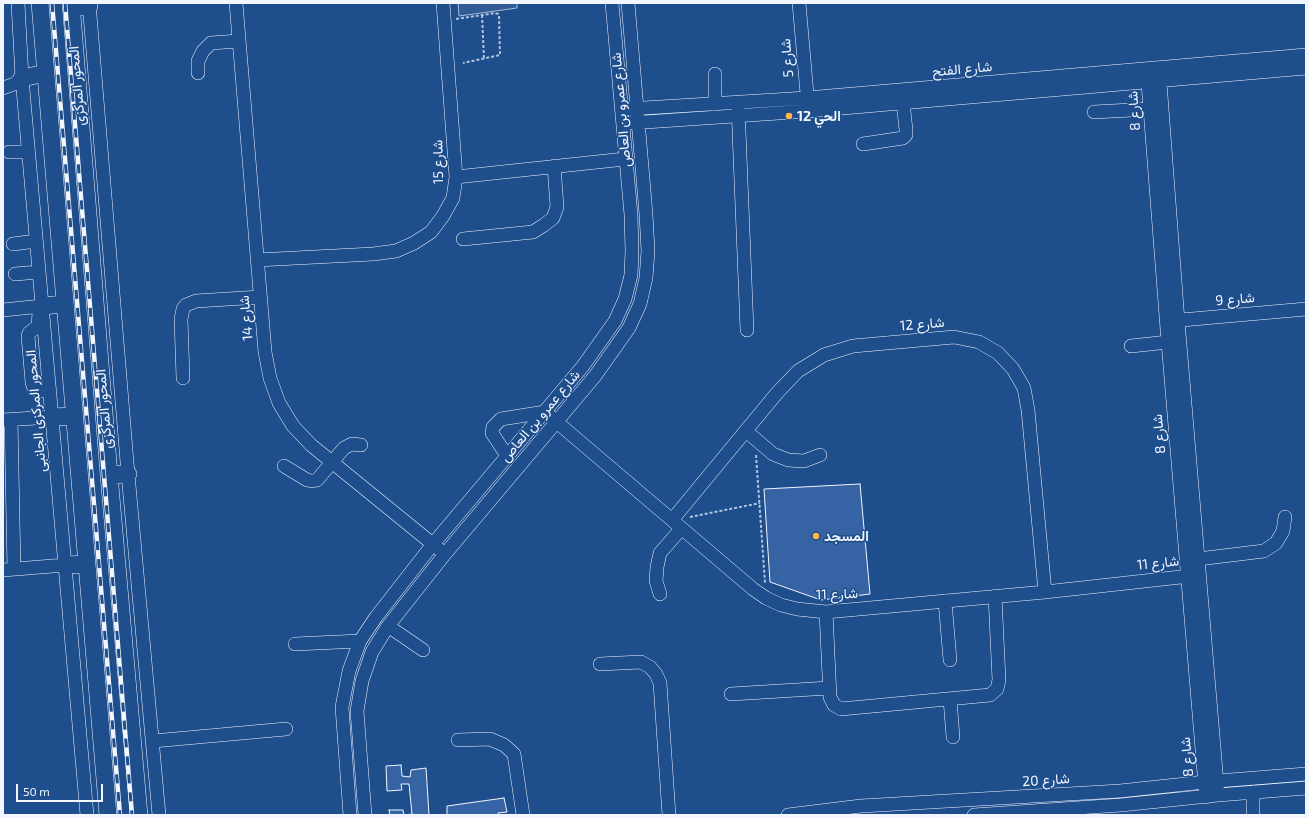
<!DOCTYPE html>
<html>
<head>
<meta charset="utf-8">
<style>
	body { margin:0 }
	#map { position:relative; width:1309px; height:818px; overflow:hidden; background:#1f4e8c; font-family:"Exo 2",sans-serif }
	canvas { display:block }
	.frame { position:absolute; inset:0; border:4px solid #f2f6ff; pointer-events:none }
	.scale { position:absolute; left:16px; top:784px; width:87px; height:18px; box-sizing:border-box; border:2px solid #f2f6ff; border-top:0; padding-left:5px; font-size:12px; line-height:14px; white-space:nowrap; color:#f2f6ff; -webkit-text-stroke:3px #1f4e8c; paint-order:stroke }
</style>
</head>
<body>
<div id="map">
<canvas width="1309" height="818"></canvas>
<div class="frame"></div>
<div class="scale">50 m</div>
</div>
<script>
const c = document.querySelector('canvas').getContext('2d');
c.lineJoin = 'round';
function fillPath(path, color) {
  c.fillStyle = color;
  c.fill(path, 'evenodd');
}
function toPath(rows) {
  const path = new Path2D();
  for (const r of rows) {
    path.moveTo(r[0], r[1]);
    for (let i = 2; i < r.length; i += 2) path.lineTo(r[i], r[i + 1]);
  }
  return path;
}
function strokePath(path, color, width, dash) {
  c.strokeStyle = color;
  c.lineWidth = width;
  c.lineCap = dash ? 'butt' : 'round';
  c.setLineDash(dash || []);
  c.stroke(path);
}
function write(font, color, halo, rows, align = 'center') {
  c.font = font + ' "Exo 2",Vazirmatn,sans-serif';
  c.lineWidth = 3;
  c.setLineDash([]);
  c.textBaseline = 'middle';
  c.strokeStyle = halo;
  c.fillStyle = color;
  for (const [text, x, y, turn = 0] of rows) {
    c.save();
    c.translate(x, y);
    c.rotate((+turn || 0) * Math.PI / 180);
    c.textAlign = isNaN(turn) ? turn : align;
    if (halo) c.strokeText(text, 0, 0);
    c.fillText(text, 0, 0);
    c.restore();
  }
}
const parking = toPath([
	[458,3,517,3,517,8,459,16,458,3]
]);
fillPath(parking, '#305b95');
strokePath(parking, '#a8bbd7', 1);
const building = toPath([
	[860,484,870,594,821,600,770,582,764,489,860,484],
	[401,765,402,776,410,777,411,770,426,768,429,815,405,815,412,814,409,784,401,784,402,790,387,791,386,766,401,765],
	[504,798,507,812,498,813,498,815,447,815,447,806,504,798],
	[389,810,403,810,404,815,390,815,389,810]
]);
fillPath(building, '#3563a3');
strokePath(building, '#f2f6ff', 1);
const minor = toPath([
	[18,3,22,78,87,815],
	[89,3,128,474,159,815],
	[236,3,265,352,270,378,279,403,293,426,311,445,440,550],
	[799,3,808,105],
	[1159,69,1178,321,1218,795],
	[1147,70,1168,342,1206,797],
	[198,73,198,61,203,51,211,43,239,41],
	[3,88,14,84,22,78],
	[715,104,715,74],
	[738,106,747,330],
	[628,109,807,98,1306,55],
	[1094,112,1150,109],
	[630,123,808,111,1306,68],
	[863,144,903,138,906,135,906,130,903,102],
	[9,152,28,152],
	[456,177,625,159],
	[463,239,533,232,544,225,553,218,557,207,554,166],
	[13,244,36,241],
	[257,260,373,254,396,251,414,243,431,232,443,216,453,198,456,177,443,3],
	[15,274,39,272],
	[3,310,42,306],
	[39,313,38,326,29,333,28,336,32,382,33,386,39,391,50,391],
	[1170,321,1306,309],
	[1131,346,1168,342],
	[183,378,181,319,183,309,186,305,196,301,260,297],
	[3,420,52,417],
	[11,420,14,569],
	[746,431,773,454,788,460,804,461,820,455],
	[507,456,492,433,493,427,501,419,545,412,753,589,766,598,781,605,797,609,826,612,1045,592,1199,575],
	[284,466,307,480,312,481,317,480,344,448,352,444,361,445],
	[672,520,777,393,798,371,824,355,853,346,954,337,979,342,998,353,1013,369,1024,388,1028,410,1045,592],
	[1198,559,1264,551,1276,543,1283,531,1285,517],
	[3,570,65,565],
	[660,594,656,581,657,567,660,553,681,529],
	[945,601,950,660],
	[826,612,830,697,834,705,841,709,990,695,997,689,999,680,995,596],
	[388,626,423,650],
	[295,644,360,641],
	[600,664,641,662,650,667,656,674,660,683,669,815],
	[731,694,829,688],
	[950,699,953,737],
	[458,740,490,739,504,745,514,754,523,815],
	[153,741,286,729],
	[1253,792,1253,815],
	[350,815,342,707,349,671,360,641,376,617,433,544,583,366,615,321,625,299,631,275,632,251,631,215,612,3],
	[365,815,357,711,362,681,372,652,388,626,445,554,595,376,629,328,640,304,646,278,648,251,646,214,628,3],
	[788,815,861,806,1120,791,1205,782,1306,774],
	[974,815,1121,805,1218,795,1306,788]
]);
const major = toPath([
	[40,3,108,815],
	[71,3,109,475,139,815],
	[71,8,89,6],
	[22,78,46,73],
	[42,306,65,304],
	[52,417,74,416],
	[109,475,128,474],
	[65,565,87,564]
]);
strokePath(minor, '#f2f6ff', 14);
strokePath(major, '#f2f6ff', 18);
strokePath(toPath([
	[482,15,484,59],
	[456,19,495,13,498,14,499,16,500,55,463,63],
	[756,455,765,583],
	[690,517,760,503]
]), '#b3c4dc', 2, [3, 2]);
strokePath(minor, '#1f4e8c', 13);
strokePath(major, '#1f4e8c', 17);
const rail = toPath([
	[52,3,120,815],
	[65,3,132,815]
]);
strokePath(rail, '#f2f6ff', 4.5);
strokePath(rail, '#1f4e8c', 3, [9]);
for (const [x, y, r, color] of [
	[789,116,4,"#ffb74d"],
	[816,536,4,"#ffb74d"]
]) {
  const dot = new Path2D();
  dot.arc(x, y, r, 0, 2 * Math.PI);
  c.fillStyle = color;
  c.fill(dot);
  strokePath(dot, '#1f4e8c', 1.5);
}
write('14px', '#f2f6ff', '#1f4e8c', [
	["شارع 5",787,58,-95],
	["شارع الفتح",962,69,-5],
	["المحور المركزى",77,86,-95],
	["شارع عمرو بن العاص",621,110,-95],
	["شارع 8",1134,111,-94],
	["شارع 15",438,162,-91],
	["شارع 9",1235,299,-5],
	["شارع 14",246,318,-95],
	["شارع 12",922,324,-5],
	["المحور المركزى",104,409,-95],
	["المحور المركزى الجانبى",36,411,-95],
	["شارع عمرو بن العاص",540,416,-50],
	["شارع 8",1159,434,-95],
	["شارع 11",1158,563,-6],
	["شارع 11",837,594,-2],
	["شارع 8",1187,757,-95],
	["شارع 20",1046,780,-4]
]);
write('bold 14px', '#f2f6ff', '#1f4e8c', [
	["الحي 12",797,116],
	["المسجد",824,536]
], 'left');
</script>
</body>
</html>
